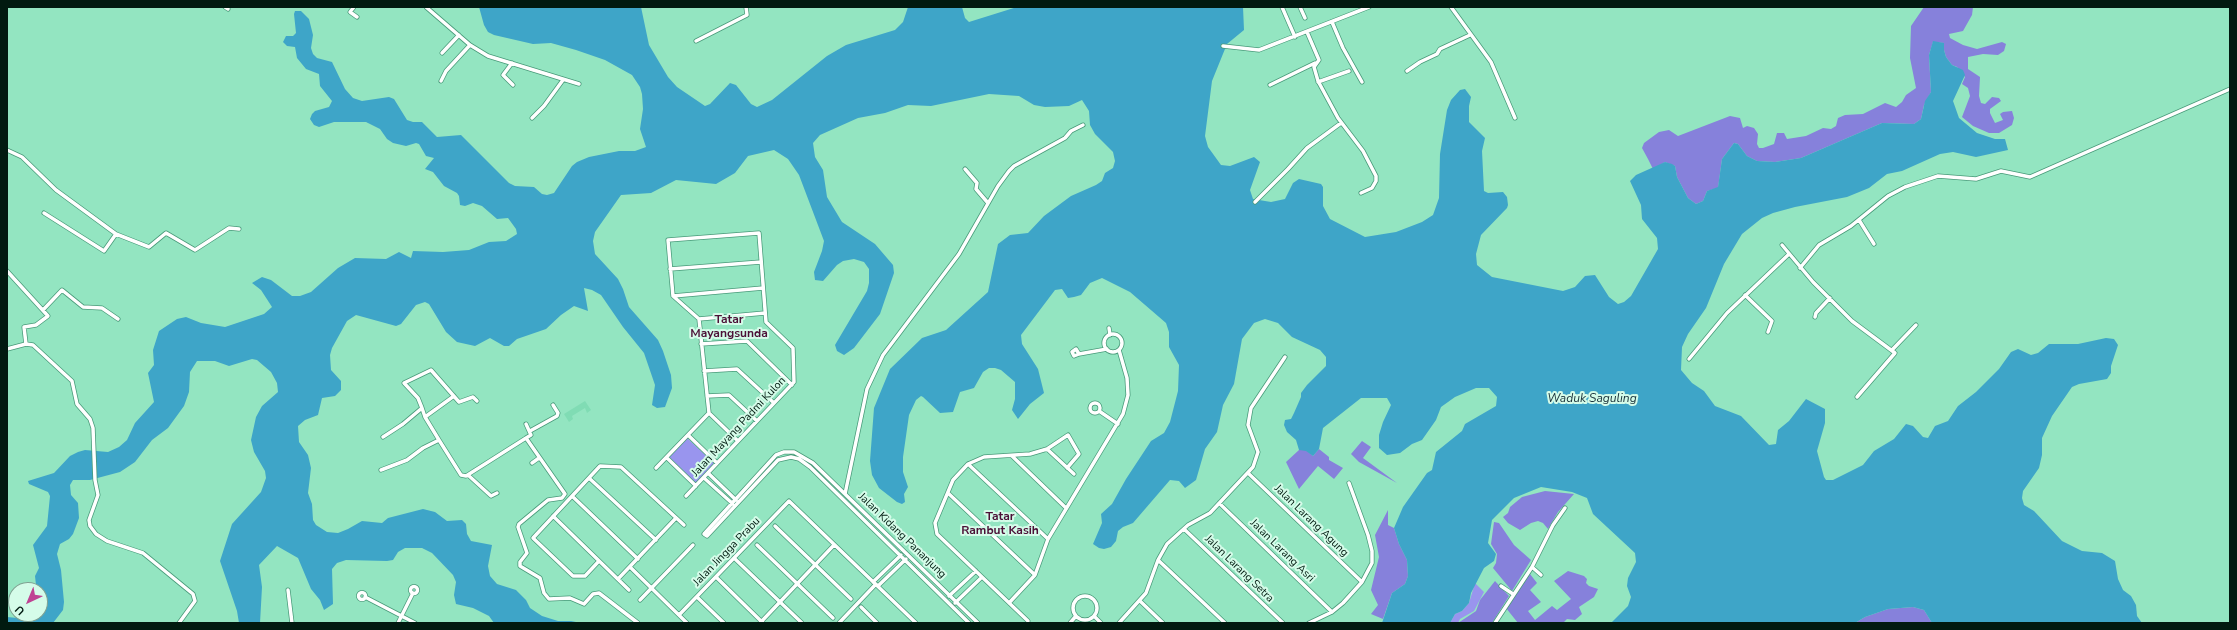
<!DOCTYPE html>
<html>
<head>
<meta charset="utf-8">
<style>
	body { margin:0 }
	#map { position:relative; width:2237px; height:630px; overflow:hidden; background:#93e5c1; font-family:"Nunito Sans",sans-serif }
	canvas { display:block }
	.frame { position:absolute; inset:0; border:8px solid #011a10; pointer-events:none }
	.north { position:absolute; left:8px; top:582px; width:40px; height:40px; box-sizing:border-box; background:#d5fce9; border:1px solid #80a292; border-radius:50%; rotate:224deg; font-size:11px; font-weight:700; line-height:16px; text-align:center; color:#011a10 }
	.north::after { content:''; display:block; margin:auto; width:14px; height:18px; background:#bf4393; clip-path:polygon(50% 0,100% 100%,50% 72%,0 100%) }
</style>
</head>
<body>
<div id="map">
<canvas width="2237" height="630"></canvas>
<div class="frame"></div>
<div class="north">U</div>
</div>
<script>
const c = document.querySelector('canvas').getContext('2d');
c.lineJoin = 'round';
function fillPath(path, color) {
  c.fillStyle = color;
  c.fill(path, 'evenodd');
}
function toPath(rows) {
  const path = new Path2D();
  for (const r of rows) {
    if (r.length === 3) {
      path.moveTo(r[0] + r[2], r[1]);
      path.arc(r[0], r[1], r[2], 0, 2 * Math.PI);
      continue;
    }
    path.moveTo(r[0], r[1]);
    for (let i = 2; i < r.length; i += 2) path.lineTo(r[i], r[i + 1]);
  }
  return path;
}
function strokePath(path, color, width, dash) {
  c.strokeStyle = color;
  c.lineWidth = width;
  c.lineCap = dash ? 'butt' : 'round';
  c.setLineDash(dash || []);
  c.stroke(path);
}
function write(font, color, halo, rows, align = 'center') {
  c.font = font + ' "Nunito Sans",sans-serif';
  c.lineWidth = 4;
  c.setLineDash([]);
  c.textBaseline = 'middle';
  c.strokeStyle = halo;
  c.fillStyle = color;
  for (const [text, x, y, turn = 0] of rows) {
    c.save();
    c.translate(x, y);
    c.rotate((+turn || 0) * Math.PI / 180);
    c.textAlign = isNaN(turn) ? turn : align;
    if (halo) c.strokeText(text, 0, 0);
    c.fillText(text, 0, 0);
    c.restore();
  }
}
fillPath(toPath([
	[585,401,591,410,587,413,585,408,572,416,573,419,569,422,564,414]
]), '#80dcb4');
fillPath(toPath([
	[687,438,714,463,696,483,669,457],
	[1475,583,1484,592,1474,611,1460,619,1458,623,1450,623,1455,614,1462,611,1469,603]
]), '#9995ee');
fillPath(toPath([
	[1924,7,1973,7,1972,15,1963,31,1949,34,1950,38,1963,45,1977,49,2002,42,2006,44,2004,51,1998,55,1983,54,1968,57,1968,69,1980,77,1979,96,1981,103,1985,104,1992,97,1999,98,2001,101,1990,109,1990,113,1995,123,2003,120,2000,114,2003,112,2012,111,2014,118,2012,125,1999,133,1989,133,1973,126,1962,117,1970,96,1968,88,1962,84,1965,77,1957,67,1952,65,1946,57,1944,50,1944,43,1933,42,1929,55,1931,92,1924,105,1921,119,1914,124,1882,123,1801,158,1775,162,1757,161,1747,156,1738,144,1734,143,1722,159,1718,188,1707,191,1703,201,1696,204,1688,198,1677,177,1675,166,1665,162,1653,169,1648,159,1642,148,1644,143,1659,132,1669,130,1678,136,1730,116,1740,118,1743,128,1747,126,1754,128,1758,134,1757,144,1759,148,1763,148,1774,144,1777,133,1784,133,1787,139,1806,136,1823,128,1831,129,1836,126,1838,118,1845,115,1863,114,1885,103,1896,107,1902,102,1906,95,1916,88,1910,58,1911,26],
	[1362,441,1371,447,1363,458,1397,483,1359,462,1351,454],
	[1319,449,1329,457,1329,460,1343,468,1334,479,1318,466,1299,489,1286,462,1299,450,1306,450,1313,456],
	[1545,491,1574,494,1558,512,1548,529,1543,523,1538,521,1531,523,1520,530,1508,523,1503,517,1508,513,1510,507,1522,497],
	[1388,510,1388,525,1394,528,1399,544,1407,560,1408,576,1405,584,1392,593,1383,619,1371,614,1378,605,1371,590,1379,557,1375,535],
	[1494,522,1499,523,1514,545,1531,560,1512,591,1493,568,1496,563,1497,554,1491,544],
	[1568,571,1584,576,1587,579,1586,583,1589,586,1598,589,1594,597,1579,607,1582,614,1575,620,1567,619,1563,623,1518,623,1506,608,1530,574,1537,583,1530,590,1541,602,1528,611,1535,620,1552,606,1557,610,1571,599,1554,581],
	[1495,581,1509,596,1492,623,1458,623,1476,611,1480,600],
	[1913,607,1924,610,1932,623,1855,623,1865,617,1888,609]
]), '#8681db');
fillPath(toPath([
	[479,7,641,7,649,45,668,77,677,87,705,106,710,104,730,83,736,85,751,104,757,107,772,100,827,56,846,45,895,30,903,22,908,7,962,7,965,18,969,22,1017,7,1243,7,1244,30,1227,44,1212,81,1205,136,1208,147,1221,165,1230,166,1254,157,1260,162,1250,190,1253,199,1271,202,1285,199,1293,183,1299,179,1321,184,1323,187,1323,206,1330,219,1365,237,1396,232,1422,222,1433,215,1439,198,1440,154,1447,110,1451,100,1460,90,1465,89,1471,97,1469,106,1469,122,1485,138,1482,151,1484,191,1488,193,1503,192,1507,197,1508,205,1507,208,1481,235,1476,254,1477,265,1492,277,1563,291,1575,287,1585,276,1595,275,1609,297,1618,304,1624,302,1631,296,1658,249,1657,238,1642,219,1641,205,1630,181,1636,175,1665,162,1672,164,1675,166,1677,177,1688,198,1696,204,1703,201,1707,191,1718,187,1722,159,1734,143,1738,144,1747,156,1757,161,1775,162,1801,158,1882,123,1914,124,1921,119,1925,101,1931,92,1929,55,1933,41,1944,43,1944,50,1946,57,1952,65,1963,70,1965,75,1953,101,1959,118,1977,133,1995,139,2005,139,2008,150,1976,157,1953,152,1940,154,1902,171,1887,174,1869,188,1847,197,1795,207,1773,213,1762,218,1742,234,1724,264,1706,308,1688,334,1682,347,1681,370,1692,383,1704,391,1715,406,1741,416,1769,445,1776,444,1778,430,1789,421,1806,399,1825,409,1825,423,1817,451,1824,477,1826,480,1833,480,1863,465,1874,451,1894,439,1906,424,1913,426,1923,437,1928,438,1935,426,1948,421,1958,406,1976,392,1999,369,2011,352,2018,349,2031,355,2038,353,2049,344,2078,344,2106,338,2114,339,2118,345,2111,366,2111,373,2107,379,2079,384,2072,387,2052,416,2042,438,2042,455,2039,468,2023,491,2022,498,2024,505,2034,511,2062,541,2082,551,2102,553,2115,561,2118,579,2123,590,2131,596,2136,605,2137,616,2142,623,1932,623,1924,610,1913,607,1888,609,1865,617,1855,623,1611,623,1628,606,1631,597,1627,586,1628,578,1636,562,1635,553,1593,514,1587,498,1572,492,1541,487,1514,498,1492,520,1488,543,1496,554,1494,561,1484,568,1471,593,1469,603,1462,611,1455,614,1450,623,1382,623,1392,593,1405,584,1408,576,1407,560,1399,544,1394,528,1403,507,1427,473,1432,470,1436,452,1462,431,1465,424,1496,406,1497,397,1489,388,1476,388,1455,397,1441,407,1436,420,1422,440,1412,444,1400,453,1387,455,1379,448,1379,435,1383,422,1391,405,1387,398,1361,398,1323,428,1319,449,1313,456,1306,451,1299,450,1296,440,1287,432,1284,425,1285,420,1291,419,1294,413,1301,397,1301,393,1307,385,1326,366,1326,357,1320,350,1292,337,1278,323,1265,319,1254,323,1242,339,1234,384,1223,405,1217,432,1205,449,1196,480,1185,488,1179,481,1170,480,1133,523,1123,527,1118,531,1116,541,1111,547,1104,549,1099,548,1093,544,1102,523,1101,514,1112,504,1126,479,1151,441,1164,433,1170,422,1178,391,1179,365,1169,347,1169,332,1166,323,1130,292,1102,278,1090,283,1081,295,1074,297,1068,298,1062,289,1055,290,1021,335,1022,344,1038,369,1044,393,1030,404,1018,419,1012,410,1015,399,1015,382,1001,370,995,368,989,368,983,372,974,388,960,392,953,412,940,413,923,397,921,396,916,400,909,415,903,457,903,472,908,487,904,494,905,502,902,504,897,502,879,488,872,475,870,461,874,408,890,369,922,338,946,330,988,292,998,244,1010,235,1028,233,1044,216,1071,196,1096,185,1102,181,1105,173,1113,168,1115,161,1113,152,1095,134,1090,125,1089,111,1082,100,1069,106,1045,107,1034,105,1019,96,989,94,931,106,908,105,885,113,858,118,820,135,813,143,815,157,823,170,827,197,842,222,875,244,893,265,894,273,880,314,854,348,844,355,837,351,835,345,867,291,869,283,869,269,864,262,854,259,843,261,837,265,823,281,815,280,814,272,822,251,824,241,799,175,788,159,774,150,748,156,735,173,716,184,676,180,651,193,621,195,595,232,593,241,595,254,618,279,623,289,629,307,658,340,663,351,671,375,672,388,665,407,657,408,652,405,655,385,644,353,623,327,601,295,592,290,584,288,588,311,574,306,561,315,546,329,517,339,509,346,504,346,490,338,475,346,457,342,446,332,429,304,425,302,416,305,401,324,396,326,356,315,347,321,332,348,330,355,331,370,341,381,341,390,335,396,322,398,318,415,305,420,298,426,299,442,308,455,311,468,308,493,312,504,313,520,316,525,327,532,338,533,348,529,362,521,382,523,388,518,423,509,435,512,447,521,462,520,466,524,467,534,471,541,492,545,488,566,490,576,497,584,516,590,526,600,530,608,542,616,558,621,571,621,581,623,494,623,489,616,473,608,456,604,454,595,456,582,453,575,432,553,422,548,405,548,398,552,393,560,387,561,346,560,337,563,332,569,333,604,324,610,320,600,311,589,298,558,277,546,259,565,262,587,260,623,239,623,237,611,220,561,232,524,261,492,266,478,265,471,254,452,251,440,256,417,262,406,278,392,277,383,271,372,257,360,252,359,229,366,215,361,197,361,190,372,189,392,184,406,168,428,152,440,135,462,120,472,90,480,73,480,70,485,71,495,78,503,79,518,73,534,69,539,60,544,57,554,61,570,64,602,63,610,53,623,7,622,7,617,28,619,35,614,40,614,43,598,36,585,35,576,39,568,33,545,47,526,50,496,48,492,29,484,28,481,54,473,70,456,78,452,85,450,108,452,119,447,127,440,135,423,154,402,148,373,154,365,153,350,159,331,177,319,186,317,201,323,225,327,264,314,272,307,261,290,252,283,262,277,271,280,292,296,300,296,311,292,338,268,355,258,386,259,399,252,411,258,413,251,443,252,469,250,489,242,506,241,517,234,516,229,508,218,497,219,482,206,473,203,465,206,460,205,459,196,457,193,444,186,433,172,425,169,434,158,426,156,419,144,416,143,406,146,393,143,387,139,380,129,366,122,334,122,319,127,314,125,310,119,312,114,315,111,329,107,332,101,320,86,319,74,306,69,297,58,295,47,287,46,283,42,286,36,293,36,296,33,294,14,295,11,301,11,309,19,313,35,311,48,313,54,317,58,332,62,345,89,353,98,362,101,389,97,394,99,407,120,413,122,422,122,437,137,461,135,509,183,515,186,534,187,542,194,547,195,554,193,572,166,577,162,589,157,619,151,635,151,646,147,640,129,643,109,642,94,640,87,632,75,605,60,576,50,551,43,533,44,494,35,488,32,484,25]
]), '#3ea5c8');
const street = toPath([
	[225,7,228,9],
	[354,7,350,12,357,17],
	[426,7,470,45,488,56,579,84],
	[1282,7,1295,37],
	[1300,7,1305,18],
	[1451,7,1491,62,1515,118],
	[1332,22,1343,48,1362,82],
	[1307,32,1319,60,1314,67,1318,81,1338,118,1363,151,1376,176,1376,181,1372,188,1361,193],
	[696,41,747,15,746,7],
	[1223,46,1259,50,1369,7],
	[442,53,459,35],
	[512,63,503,75,513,85],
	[1407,71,1420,62,1437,54,1440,49,1470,35],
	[441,81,446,71,470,45],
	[1318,82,1349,71],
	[1270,85,1315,63],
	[532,118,544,106,563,80],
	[7,150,22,157,56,190,116,234,104,251,44,213],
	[965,169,977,183,976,189,988,203],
	[1255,202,1288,169,1307,148,1341,123],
	[1859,220,1874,244],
	[116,234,149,247,166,233,195,250,229,228,239,229],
	[1782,245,1813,282,1852,321,1895,353,1857,397],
	[1800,268,1819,245,1851,226,1888,196,1905,187,1938,176,1976,179,2001,171,2030,177,2230,89],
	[670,269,761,262],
	[7,271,48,316,36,325,24,327,26,344],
	[1745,295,1772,321,1768,332],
	[673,296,763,288],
	[43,310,62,290,83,307,102,308,118,319],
	[1815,317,1816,313,1830,298],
	[699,319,765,313],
	[1109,328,1110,335],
	[1113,343,9],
	[701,344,747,341,792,385],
	[7,349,26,344,33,345,72,381,77,404,90,419,93,428,95,480,98,495,89,520,90,526,96,534,107,541,143,553,193,594,195,601,179,623],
	[1892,350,1916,325],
	[1079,354,1076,349,1072,352,1074,356,1079,354,1107,349],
	[1689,359,1727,313,1788,255],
	[704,371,737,369,774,403],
	[707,396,729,395,757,421],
	[1095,408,5],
	[422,408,418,398,404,383,431,370,459,402,473,397,477,401],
	[1099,411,1118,424],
	[709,413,738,441],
	[425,417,454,396],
	[526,424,531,435,526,438],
	[530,431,557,416,558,413,553,405],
	[688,435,717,463],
	[383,437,403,424,422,408,425,417,439,440],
	[1047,449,1068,435,1079,454,1067,468],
	[1012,456,1065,507],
	[667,458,696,486],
	[532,463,539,458],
	[968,464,1048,539],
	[656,468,709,413,699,319,673,296,668,240,759,233,766,322,793,348,794,382,686,496],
	[381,470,407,460,423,448,439,440,461,475,466,476,526,438,565,494,562,498,548,500,519,524,518,527,527,553,520,562,520,566,540,578,544,593,549,599,570,598,584,604,593,594,599,593,638,623],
	[708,473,736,500],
	[1248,473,1362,582],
	[468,475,491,496,497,493],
	[589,478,656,540],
	[704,478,733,504],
	[948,493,1035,575],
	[845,494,867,389,883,355,959,254,998,186,1009,171,1014,166,1065,138,1071,131,1083,125],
	[572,496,638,559],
	[1219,503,1332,612],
	[553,516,629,590],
	[775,526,851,599],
	[1184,529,1283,623],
	[757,545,833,618],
	[734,558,802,623],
	[1158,560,1225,623],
	[599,561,585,576,573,576,533,538,600,466,621,467,684,525],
	[630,567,687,623],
	[1532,567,1553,525,1565,508],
	[716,577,763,623],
	[618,579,676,518],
	[873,582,901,555],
	[878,586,906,559],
	[1501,586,1513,594],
	[414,590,3.5],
	[288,590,292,623],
	[362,596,3.5],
	[1085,608,12],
	[949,596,976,571],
	[365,597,415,623],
	[697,597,724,623],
	[640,600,693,545],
	[1140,601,1163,623],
	[955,603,982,577],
	[1009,603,1035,575,1048,539,1123,414,1128,395,1127,378,1119,350],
	[861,607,877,623],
	[679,615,789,501,916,623],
	[1094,616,1101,623],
	[1028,621,937,534,935,523,953,480,968,464,984,457,1030,454,1047,449,1074,474],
	[398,623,413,593],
	[760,623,834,545],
	[839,623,876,584],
	[969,623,810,467,799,459,791,457,778,460,707,536,704,534,776,455,784,452,794,452,813,463,978,623],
	[1070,623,1076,616],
	[1119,623,1146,593,1158,560,1167,544,1188,525,1210,513,1253,467,1258,452,1248,425,1251,408,1285,357],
	[1309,623,1332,612,1343,603,1362,582,1372,563,1372,551,1368,535,1349,483],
	[1495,623,1532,567,1541,575]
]);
strokePath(street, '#489a79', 5);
strokePath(street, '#fff', 3.5);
write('11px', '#011a10', '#d5fce9', [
	["Jalan Mayang Padmi Kulon",739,427,-47],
	["Jalan Larang Agung",1311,521,44],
	["Jalan Kidang Pananjung",902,536,44],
	["Jalan Larang Asri",1282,551,44],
	["Jalan Jingga Prabu",727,552,-46],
	["Jalan Larang Setra",1239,569,44]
]);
write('bold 12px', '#4c1037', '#d5fce9', [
	["Tatar",729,320],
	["Mayangsunda",729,334],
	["Tatar",1000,517],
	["Rambut Kasih",1000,531]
]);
write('italic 12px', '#1a313a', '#d5fce9', [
	["Waduk Saguling",1592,399]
]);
</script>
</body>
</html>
